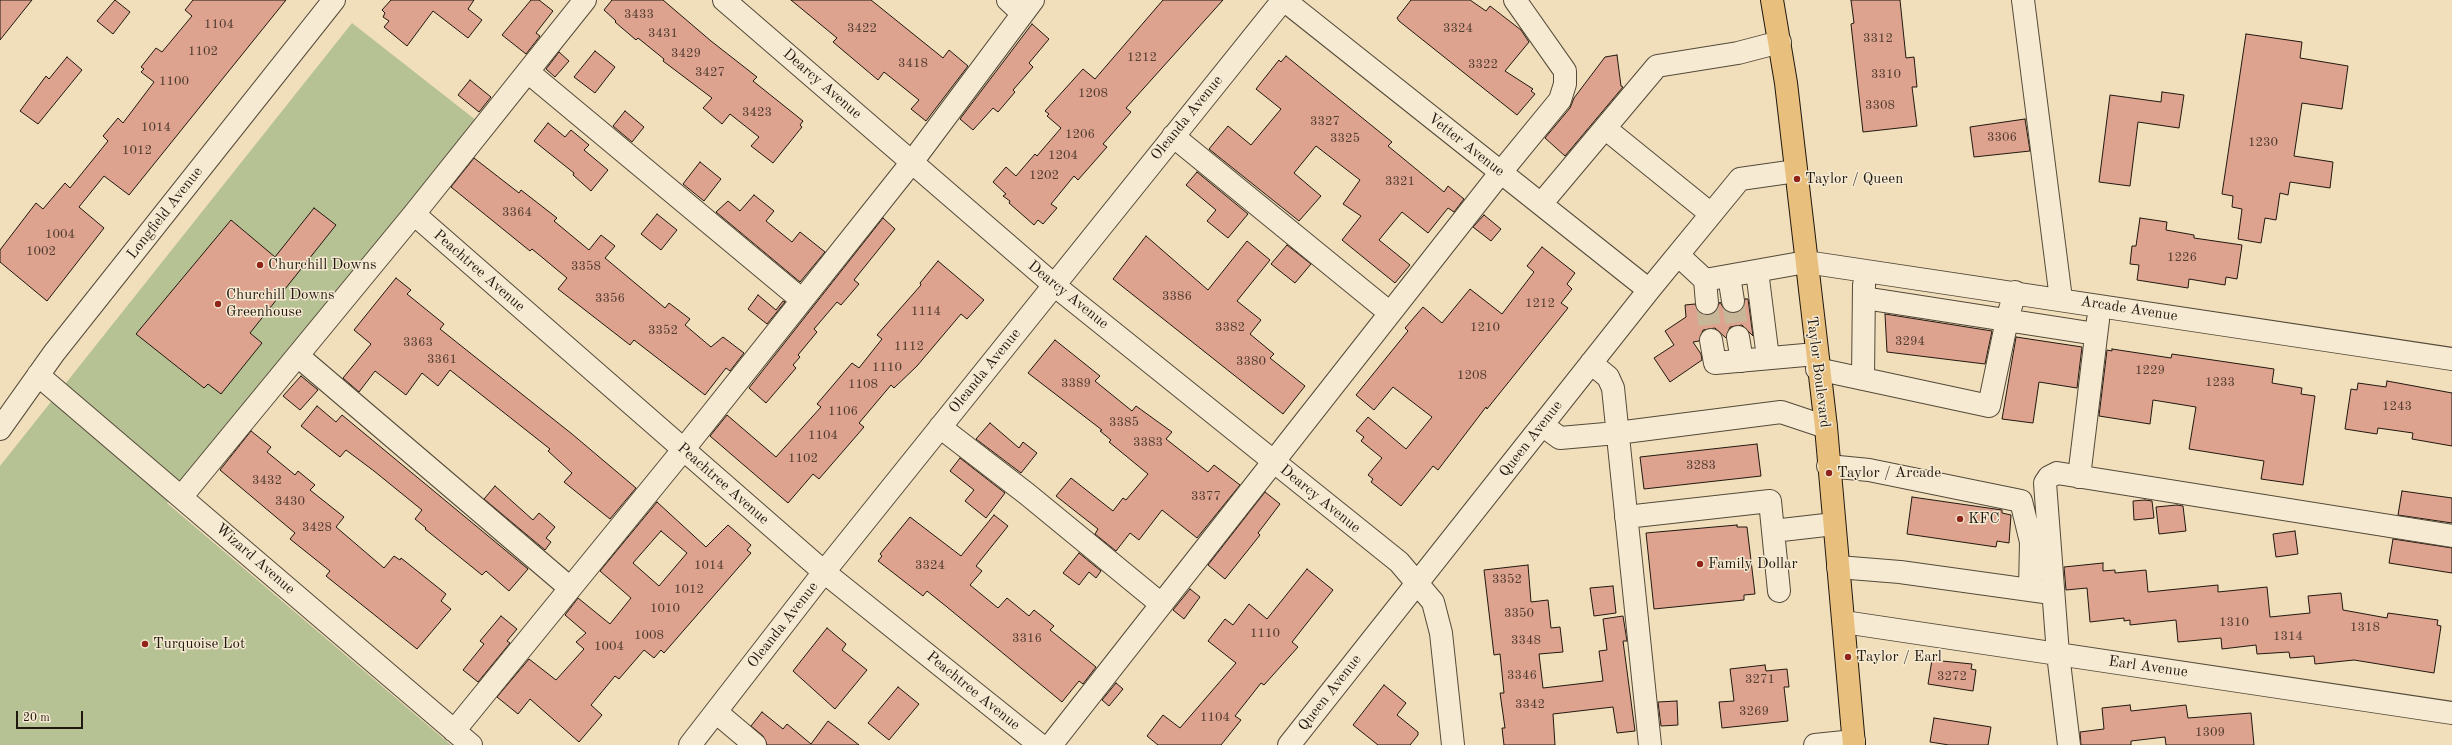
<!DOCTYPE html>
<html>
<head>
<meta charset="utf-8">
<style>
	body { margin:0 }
	#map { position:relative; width:2452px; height:745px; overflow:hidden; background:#f1deba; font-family:"Old Standard TT",serif }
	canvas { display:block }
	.scale { position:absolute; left:16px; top:711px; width:67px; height:18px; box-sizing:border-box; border:2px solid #20180f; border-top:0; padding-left:5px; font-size:12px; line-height:14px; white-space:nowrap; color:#20180f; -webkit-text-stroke:3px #f6ead2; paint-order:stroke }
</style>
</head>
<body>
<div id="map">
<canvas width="2452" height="745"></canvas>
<div class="scale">20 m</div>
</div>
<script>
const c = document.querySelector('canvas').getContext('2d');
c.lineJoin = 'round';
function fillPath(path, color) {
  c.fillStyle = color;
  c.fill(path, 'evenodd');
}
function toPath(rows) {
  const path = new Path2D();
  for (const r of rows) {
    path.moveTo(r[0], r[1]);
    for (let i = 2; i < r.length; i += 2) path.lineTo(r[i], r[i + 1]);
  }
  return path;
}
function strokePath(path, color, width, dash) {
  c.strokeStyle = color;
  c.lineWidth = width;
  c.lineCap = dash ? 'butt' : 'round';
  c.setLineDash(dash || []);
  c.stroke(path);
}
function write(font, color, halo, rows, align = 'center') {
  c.font = font + ' "Old Standard TT",serif';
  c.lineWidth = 3;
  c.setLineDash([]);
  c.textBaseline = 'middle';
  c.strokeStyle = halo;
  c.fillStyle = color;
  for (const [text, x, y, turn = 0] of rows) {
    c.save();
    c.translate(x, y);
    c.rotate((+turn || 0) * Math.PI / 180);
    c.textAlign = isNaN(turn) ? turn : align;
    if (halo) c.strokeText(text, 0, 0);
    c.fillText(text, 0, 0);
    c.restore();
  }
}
fillPath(toPath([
	[352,23,477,121,167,503,451,745,0,745,0,466]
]), '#b6c293');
const building = toPath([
	[0,0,32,0,0,40,0,0],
	[115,0,130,12,113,34,97,21,115,0],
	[193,0,286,0,129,195,104,176,79,207,104,228,47,301,0,262,0,250,36,203,43,209,65,183,70,188,108,141,103,136,118,118,123,123,154,82,141,72,144,69,141,67,156,48,162,52,192,16,185,10,193,0],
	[391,0,474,0,468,9,482,20,468,38,433,11,407,46,384,27,389,21,383,17,385,13,382,10,391,0],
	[531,0,539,0,553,11,536,33,540,36,526,54,502,35,531,0],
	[612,0,663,0,711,41,757,77,753,81,803,121,800,125,802,127,773,163,751,146,759,137,730,114,722,124,703,108,712,98,663,61,664,59,638,38,636,40,615,22,616,21,604,10,612,0],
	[791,0,871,0,943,58,949,50,968,66,926,121,911,109,919,100,884,72,878,80,833,42,837,38,791,0],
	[1163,0,1223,0,1126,108,1131,112,1103,144,1107,147,1078,180,1074,176,1051,204,1057,208,1043,224,1038,220,1034,225,1009,203,1010,201,1003,196,1006,194,993,182,1006,167,1016,176,1035,154,1037,156,1061,128,1047,116,1049,114,1045,111,1083,69,1095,79,1163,0],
	[1411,0,1470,0,1486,11,1490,6,1521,30,1529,42,1505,71,1533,89,1531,91,1535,94,1517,115,1399,21,1397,18,1411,0],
	[1851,0,1900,0,1906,58,1914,57,1917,87,1912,87,1917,126,1863,132,1851,24,1854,23,1851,0],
	[1032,24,1049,39,1029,63,1033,67,1013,90,1015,92,998,112,993,108,973,130,960,119,1032,24],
	[2246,34,2302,42,2300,58,2348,66,2342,109,2302,103,2294,156,2333,162,2330,188,2290,182,2288,195,2280,193,2276,220,2265,218,2261,243,2238,239,2242,209,2232,207,2233,196,2222,194,2246,34],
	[595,51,615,67,595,93,574,77,595,51],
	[559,52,569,61,555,77,546,69,559,52],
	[1617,55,1621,86,1623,87,1565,156,1545,138,1570,108,1574,98,1605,57,1617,55],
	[1286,56,1392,142,1388,146,1444,192,1448,186,1464,199,1454,212,1448,208,1428,233,1402,212,1379,240,1410,265,1395,283,1342,240,1361,216,1343,204,1360,180,1316,146,1294,173,1321,196,1299,221,1209,149,1228,126,1251,145,1281,109,1256,89,1279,60,1281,62,1286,56],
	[67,57,82,70,38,124,20,111,46,76,49,79,67,57],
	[470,80,491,97,479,112,458,95,470,80],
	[2162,92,2184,95,2179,128,2138,122,2130,186,2099,182,2110,95,2161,102,2162,92],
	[625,111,644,127,632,142,613,126,625,111],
	[2025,119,2030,151,1974,157,1970,127,2025,119],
	[548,123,565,137,571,130,589,145,584,150,608,170,591,191,573,175,574,173,534,141,548,123],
	[474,158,519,193,521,190,557,218,554,221,589,250,601,235,615,246,605,258,665,308,669,303,690,319,685,325,711,347,723,337,744,353,730,371,726,368,705,395,634,340,630,345,558,289,567,278,532,249,530,251,451,187,474,158],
	[700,162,721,179,704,201,683,184,700,162],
	[1197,172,1248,214,1228,238,1207,221,1216,210,1186,185,1197,172],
	[754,195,774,211,766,221,792,242,800,232,825,252,800,282,716,212,728,201,740,211,754,195],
	[314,208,336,225,250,333,262,343,221,394,208,384,204,388,136,334,231,220,275,257,314,208],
	[657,214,677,230,661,250,641,234,657,214],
	[1484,215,1501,229,1491,241,1473,227,1484,215],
	[883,218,895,229,854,280,859,284,841,305,837,302,814,329,817,332,798,355,800,357,793,365,796,368,766,403,749,388,883,218],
	[2140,218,2167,222,2166,230,2194,235,2194,238,2242,245,2237,279,2226,277,2225,285,2189,279,2188,288,2137,280,2139,265,2130,264,2132,246,2136,246,2140,218],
	[1146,236,1208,290,1247,241,1270,260,1237,301,1261,320,1250,334,1274,354,1270,358,1305,386,1283,414,1113,279,1146,236],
	[1287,245,1311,264,1295,283,1271,264,1287,245],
	[1542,247,1575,273,1567,284,1572,289,1561,303,1568,308,1487,409,1486,407,1438,470,1433,466,1401,506,1371,482,1373,479,1368,475,1382,458,1361,441,1364,437,1356,431,1368,417,1406,449,1432,417,1393,387,1374,410,1356,395,1408,331,1405,328,1423,307,1442,323,1470,289,1502,314,1534,272,1527,266,1542,247],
	[938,261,984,300,967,319,961,314,917,366,894,388,891,385,859,423,864,427,819,479,813,474,788,503,710,436,727,415,776,457,821,407,817,404,852,363,859,368,882,339,877,335,921,285,920,283,938,261],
	[396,278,411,290,407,294,444,324,440,329,572,434,636,488,610,519,564,482,572,473,548,451,550,449,450,370,438,386,422,373,406,395,375,371,359,392,343,378,371,344,354,330,396,278],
	[758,295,776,310,783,301,785,302,767,324,748,309,758,295],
	[1745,299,1748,299,1753,336,1742,325,1730,327,1726,338,1715,328,1703,330,1699,341,1693,342,1701,354,1702,360,1670,382,1654,358,1674,345,1665,331,1686,317,1685,305,1695,304,1701,314,1708,315,1714,313,1720,302,1724,309,1735,313,1741,310,1745,299],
	[1885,314,1992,331,1985,364,1887,352,1885,314],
	[2016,337,2082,347,2077,388,2039,382,2033,423,2002,419,2016,337],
	[1055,340,1100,376,1095,381,1132,411,1136,406,1172,432,1166,439,1208,472,1214,465,1240,485,1197,538,1162,510,1139,540,1130,533,1116,551,1095,534,1098,529,1056,496,1071,478,1113,511,1123,498,1126,500,1148,474,1109,442,1111,440,1100,431,1102,430,1028,373,1055,340],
	[2112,349,2171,358,2172,354,2274,369,2272,383,2302,388,2301,394,2315,396,2303,485,2261,479,2264,461,2189,449,2196,407,2153,400,2150,424,2099,416,2107,350,2112,351,2112,349],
	[301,376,318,390,300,410,283,396,301,376],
	[2387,381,2452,393,2452,446,2412,439,2413,433,2378,428,2377,434,2345,429,2351,389,2357,390,2358,383,2386,387,2387,381],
	[317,406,336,422,342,415,528,569,509,591,486,571,482,575,425,529,426,528,415,519,422,510,374,471,346,450,340,457,301,426,317,406],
	[990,423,1019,448,1023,442,1037,453,1021,473,976,439,990,423],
	[251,431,271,447,267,452,295,475,298,471,315,485,310,490,344,517,336,527,384,568,394,556,400,560,401,558,446,594,441,601,451,609,417,649,326,576,330,571,290,539,295,533,220,470,251,431],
	[1757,444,1761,476,1644,489,1640,457,1757,444],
	[960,458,1005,493,986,518,965,501,974,490,950,471,960,458],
	[495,486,533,520,539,513,555,527,546,538,551,542,545,550,484,499,495,486],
	[2402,491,2452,498,2452,523,2398,515,2402,491],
	[1265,492,1280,504,1258,533,1260,535,1225,579,1208,565,1265,492],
	[1912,497,2002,510,2002,513,2011,515,2009,543,1997,541,1996,547,1907,534,1912,497],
	[2145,500,2152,501,2154,518,2134,520,2133,501,2145,500],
	[657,502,706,547,728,525,751,545,747,550,751,553,664,653,661,650,654,658,644,650,619,679,615,676,591,705,602,715,579,742,530,699,518,714,497,697,529,659,556,680,584,649,576,642,586,633,565,615,578,598,610,624,631,598,600,571,657,502],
	[661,531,687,553,659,586,633,563,661,531],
	[2177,505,2183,506,2186,531,2159,534,2156,507,2177,505],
	[994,515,1008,526,976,566,982,571,970,585,998,608,1007,598,1029,616,1034,610,1054,626,1050,630,1096,667,1083,684,1079,681,1062,702,947,607,927,591,923,596,878,561,882,556,880,554,910,517,961,556,994,515],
	[1737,525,1737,527,1747,527,1755,594,1744,595,1744,600,1654,609,1646,533,1737,525],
	[2295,531,2298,554,2276,557,2273,534,2295,531],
	[2393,539,2452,548,2452,573,2389,563,2393,539],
	[1079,553,1101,571,1096,578,1089,572,1079,585,1063,573,1079,553],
	[2103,563,2103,571,2115,570,2115,573,2146,570,2148,592,2218,585,2218,592,2267,587,2270,617,2310,613,2308,596,2341,593,2343,610,2387,618,2388,613,2438,620,2437,625,2441,626,2434,673,2354,660,2315,664,2314,656,2290,658,2289,652,2257,654,2256,645,2222,649,2221,638,2178,642,2176,620,2130,625,2130,620,2124,621,2124,618,2090,622,2087,588,2066,590,2064,567,2103,563],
	[1528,565,1531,602,1548,600,1551,628,1560,627,1563,652,1539,654,1543,688,1603,681,1599,651,1607,650,1603,619,1623,616,1627,641,1623,641,1635,731,1617,733,1613,707,1553,714,1555,745,1504,745,1502,728,1505,728,1500,693,1504,693,1500,654,1494,655,1484,570,1528,565],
	[1307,569,1333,590,1292,642,1298,647,1264,685,1261,683,1235,716,1241,720,1221,745,1158,745,1147,736,1163,715,1180,728,1236,663,1208,641,1225,619,1233,625,1249,604,1267,619,1307,569],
	[1613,586,1616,613,1594,616,1590,588,1613,586],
	[1190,589,1200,597,1184,619,1173,610,1190,589],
	[501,616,517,629,507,641,510,643,478,682,463,670,484,644,480,641,501,616],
	[827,628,846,644,842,650,867,670,835,709,793,671,827,628],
	[1932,660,1972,664,1971,669,1976,670,1973,691,1928,684,1932,660],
	[1765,665,1766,671,1787,669,1789,687,1784,687,1788,721,1722,728,1719,702,1734,701,1730,669,1765,665],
	[1116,683,1123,689,1109,706,1102,700,1116,683],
	[1384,685,1406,703,1397,715,1418,732,1418,735,1410,745,1378,745,1353,725,1384,685],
	[898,687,919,704,889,740,868,723,898,687],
	[1677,701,1678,725,1661,726,1658,702,1677,701],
	[2130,705,2131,711,2186,705,2188,718,2251,713,2254,745,2166,745,2165,737,2131,741,2131,745,2081,745,2080,732,2104,729,2102,708,2130,705],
	[762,712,783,729,787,724,811,744,828,721,859,745,767,745,763,736,751,726,762,712],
	[1934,718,1991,727,1988,745,1949,745,1930,742,1934,718]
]);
fillPath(building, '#dea38f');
strokePath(building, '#20180f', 1);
strokePath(toPath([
	[1733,301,1738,337],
	[1707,303,1711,340]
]), '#c7b698', 22, [22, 11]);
const minor = toPath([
	[724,0,1054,285,1399,562,1433,602,1441,633,1453,745],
	[1008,0,1022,13],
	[1284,0,1649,290],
	[2023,0,2061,299],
	[528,72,802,300],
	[1606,129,1711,214],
	[1173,136,1390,313],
	[1541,204,1657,66,1738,53,1780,42],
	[414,214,824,572,1040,745],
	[1678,255,1705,280,1806,262,2452,359],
	[1757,271,1768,358],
	[1729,276,1733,301],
	[1705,280,1707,303],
	[1864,298,2096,334],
	[1738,337,1742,361],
	[1711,340,1715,363,1816,354],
	[298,356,570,588],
	[1591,363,1608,377,1613,388,1650,745],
	[1817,369,1989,406,2007,320,2015,292],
	[38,375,471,745],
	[1863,379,1864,285],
	[1542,425,1560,438,1617,433,1781,412,1826,427],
	[940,427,1027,494,1161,604],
	[0,429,54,353,334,0],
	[1828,466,1869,470,2021,501,2031,542,2030,590],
	[2079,477,2098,320],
	[182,496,414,214,585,0],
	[1626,517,1770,501,1779,591],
	[1773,531,1834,524],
	[1838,567,1900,572,2044,592],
	[1844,622,2452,713],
	[716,712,755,745],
	[454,731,683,450,912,162,1033,0],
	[690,745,824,572,1283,0],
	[1051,745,1501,172,1560,100,1565,84,1565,71,1515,0],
	[1289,745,1649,290,1740,179,1796,171],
	[1815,745,1854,741],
	[2069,745,2058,654,2045,483,2049,477,2057,473,2452,536]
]);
const major = toPath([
	[1772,0,1786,83,1826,427,1854,745]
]);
strokePath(minor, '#544a3a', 24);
strokePath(major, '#20180f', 24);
strokePath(minor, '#f6ead2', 22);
strokePath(major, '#e8bf7d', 22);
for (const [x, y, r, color] of [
	[1797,179,4,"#8f2418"],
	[260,265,4,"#8f2418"],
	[218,304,4,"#8f2418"],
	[1829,473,4,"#8f2418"],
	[1960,519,4,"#8f2418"],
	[1700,564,4,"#8f2418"],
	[145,644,4,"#8f2418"],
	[1848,657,4,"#8f2418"]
]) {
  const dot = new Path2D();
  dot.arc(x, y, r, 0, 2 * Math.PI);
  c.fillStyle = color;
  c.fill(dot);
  strokePath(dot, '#f6ead2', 1.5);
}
write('13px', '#503b2f', null, [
	["3433",639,15],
	["1104",219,25],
	["3422",862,29],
	["3324",1458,29],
	["3431",663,34],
	["3312",1878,39],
	["1102",203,52],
	["3429",686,54],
	["1212",1142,58],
	["3418",913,64],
	["3322",1483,65],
	["3427",710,73],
	["3310",1886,75],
	["1100",174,82],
	["1208",1093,94],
	["3308",1880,106],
	["3423",757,113],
	["3327",1325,122],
	["1014",156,128],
	["1206",1080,135],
	["3306",2002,138],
	["3325",1345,139],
	["1230",2263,143],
	["1012",137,151],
	["1204",1063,156],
	["1202",1044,176],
	["3321",1400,182],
	["3364",517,213],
	["1004",60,235],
	["1002",41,252],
	["1226",2182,258],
	["3358",586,267],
	["3386",1177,297],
	["3356",610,299],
	["1212",1540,304],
	["1114",926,312],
	["3382",1230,328],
	["1210",1485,328],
	["3352",663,331],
	["3294",1910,342],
	["3363",418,343],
	["1112",909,347],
	["3361",442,360],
	["3380",1251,362],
	["1110",887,368],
	["1229",2150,371],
	["1208",1472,376],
	["1233",2220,383],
	["3389",1076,384],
	["1108",863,385],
	["1243",2397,407],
	["1106",843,412],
	["3385",1124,423],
	["1104",823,436],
	["3383",1148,443],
	["1102",803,459],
	["3283",1701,466],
	["3432",267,481],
	["3377",1206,497],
	["3430",290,502],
	["3428",317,528],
	["1014",709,566],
	["3324",930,566],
	["3352",1507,580],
	["1012",689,590],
	["1010",665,609],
	["3350",1519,614],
	["1310",2234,623],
	["1318",2365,628],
	["1110",1265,634],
	["1008",649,636],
	["1314",2288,637],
	["3316",1027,639],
	["3348",1526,641],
	["1004",609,647],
	["3346",1522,676],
	["3272",1952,677],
	["3271",1760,680],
	["3342",1530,705],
	["3269",1754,712],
	["1104",1215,718],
	["1309",2210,733]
]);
write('15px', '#20180f', '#f6ead2', [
	["Dearcy Avenue",822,84,41],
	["Oleanda Avenue",1187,118,-51],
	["Vetter Avenue",1466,145,38],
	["Longfield Avenue",165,213,-52],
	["Peachtree Avenue",479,271,41],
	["Dearcy Avenue",1068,295,39],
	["Arcade Avenue",2129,309,9],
	["Oleanda Avenue",985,371,-51],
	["Taylor Boulevard",1818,372,83],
	["Queen Avenue",1531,439,-52],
	["Peachtree Avenue",723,484,41],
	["Dearcy Avenue",1320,499,39],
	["Wizard Avenue",255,559,41],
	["Oleanda Avenue",783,625,-52],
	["Earl Avenue",2148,667,8],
	["Peachtree Avenue",973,691,39],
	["Queen Avenue",1330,693,-52]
]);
write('15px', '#20180f', '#f6ead2', [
	["Taylor / Queen",1805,179],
	["Churchill Downs",268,265],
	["Churchill Downs",226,295],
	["Greenhouse",226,312],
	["Taylor / Arcade",1837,473],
	["KFC",1968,519],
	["Family Dollar",1708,564],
	["Turquoise Lot",153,644],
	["Taylor / Earl",1856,657]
], 'left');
</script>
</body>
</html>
